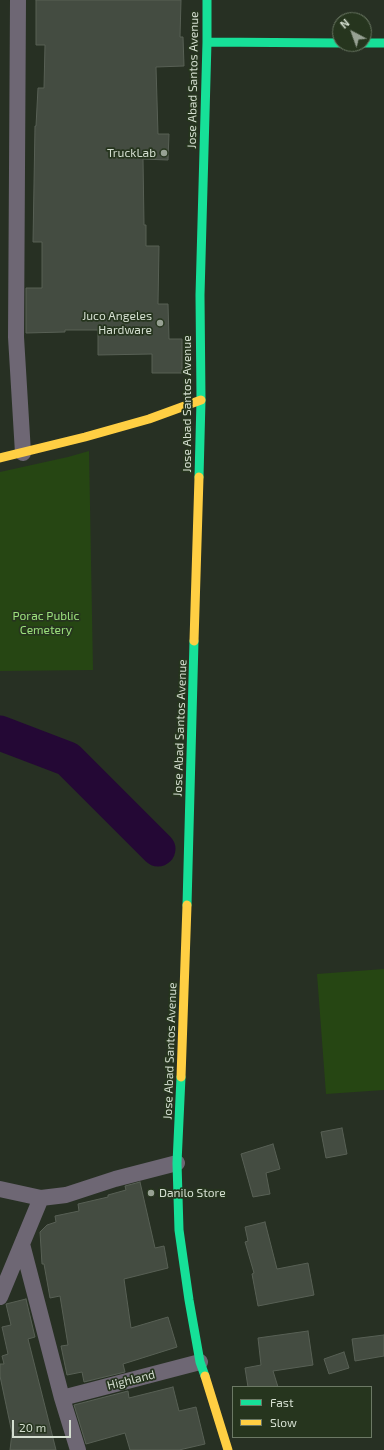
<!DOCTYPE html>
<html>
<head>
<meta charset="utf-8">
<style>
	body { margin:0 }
	#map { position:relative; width:384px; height:1450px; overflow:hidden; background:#273023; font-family:"Exo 2",sans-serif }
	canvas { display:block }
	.legend { position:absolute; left:232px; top:1386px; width:140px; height:52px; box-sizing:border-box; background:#26351e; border:1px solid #6c7965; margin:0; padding:5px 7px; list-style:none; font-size:12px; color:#d4ded0 }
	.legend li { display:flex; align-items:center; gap:8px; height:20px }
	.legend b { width:20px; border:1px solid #6c7965 }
	.north { position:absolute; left:332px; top:12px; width:40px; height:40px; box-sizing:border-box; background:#26351e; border:1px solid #6c7965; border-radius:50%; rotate:319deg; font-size:11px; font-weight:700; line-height:16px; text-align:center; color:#d4ded0 }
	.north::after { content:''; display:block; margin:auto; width:14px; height:18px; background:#97a193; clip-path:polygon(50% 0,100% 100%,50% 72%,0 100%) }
	.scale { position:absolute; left:12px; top:1420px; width:59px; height:18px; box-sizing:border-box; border:2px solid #d4ded0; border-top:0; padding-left:5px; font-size:12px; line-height:14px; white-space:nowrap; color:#d4ded0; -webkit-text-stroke:3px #26351e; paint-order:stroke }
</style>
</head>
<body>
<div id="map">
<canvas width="384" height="1450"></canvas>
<ul class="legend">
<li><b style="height:5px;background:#16e098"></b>Fast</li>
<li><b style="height:5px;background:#ffcf43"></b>Slow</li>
</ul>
<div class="north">N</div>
<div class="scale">20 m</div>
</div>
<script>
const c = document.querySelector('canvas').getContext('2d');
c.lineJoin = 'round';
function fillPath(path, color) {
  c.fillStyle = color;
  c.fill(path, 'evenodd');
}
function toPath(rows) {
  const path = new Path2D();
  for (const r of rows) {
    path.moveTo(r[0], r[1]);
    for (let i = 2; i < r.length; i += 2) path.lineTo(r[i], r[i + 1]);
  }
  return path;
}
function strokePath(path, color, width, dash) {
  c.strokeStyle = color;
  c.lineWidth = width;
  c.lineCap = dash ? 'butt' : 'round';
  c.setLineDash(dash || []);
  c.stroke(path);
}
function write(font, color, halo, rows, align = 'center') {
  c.font = font + ' "Exo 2",sans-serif';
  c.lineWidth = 3.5;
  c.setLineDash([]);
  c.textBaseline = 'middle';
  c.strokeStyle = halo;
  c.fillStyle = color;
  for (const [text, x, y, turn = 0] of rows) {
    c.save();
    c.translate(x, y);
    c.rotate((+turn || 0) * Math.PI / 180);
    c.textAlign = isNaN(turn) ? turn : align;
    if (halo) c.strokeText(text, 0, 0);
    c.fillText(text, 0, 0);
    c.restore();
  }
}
fillPath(toPath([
	[89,451,93,670,0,671,0,472,68,457],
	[384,969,384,1090,326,1094,317,974]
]), '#264613');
strokePath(toPath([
	[0,733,68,759,158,849]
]), '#240835', 35);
const building = toPath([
	[36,0,181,0,180,37,183,37,184,66,156,67,158,134,169,134,168,160,143,159,144,225,146,225,146,246,159,246,158,304,168,304,169,339,182,339,182,373,152,373,152,354,98,355,98,330,65,330,65,332,26,333,26,288,42,288,42,242,33,242,35,126,36,126,38,88,44,88,45,45,36,45,36,0],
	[342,1128,347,1154,326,1158,321,1132,342,1128],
	[273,1144,280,1169,266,1173,270,1194,253,1197,241,1154,273,1144],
	[140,1182,155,1248,164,1246,168,1268,124,1279,131,1328,168,1317,177,1347,123,1364,125,1372,84,1382,82,1372,67,1375,61,1346,68,1345,60,1296,50,1298,44,1264,42,1264,40,1232,47,1225,56,1222,55,1216,79,1211,78,1204,108,1197,108,1195,126,1190,125,1186,140,1182],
	[265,1222,277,1269,308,1263,314,1295,258,1306,252,1274,254,1273,245,1242,248,1241,245,1227,265,1222],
	[26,1299,35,1337,28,1339,56,1450,10,1450,12,1433,0,1376,0,1364,4,1364,2,1356,8,1354,2,1327,11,1325,6,1304,26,1299],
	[308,1331,313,1365,273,1371,278,1387,248,1387,245,1368,261,1365,258,1338,308,1331],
	[384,1335,384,1356,355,1361,352,1339,384,1335],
	[344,1352,349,1368,329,1374,324,1359,344,1352],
	[173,1387,179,1411,196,1407,205,1444,179,1450,130,1450,125,1433,86,1444,74,1405,128,1391,129,1398,173,1387]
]);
fillPath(building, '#444c41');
strokePath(building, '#586055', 1);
strokePath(toPath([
	[18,0,16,337,23,453],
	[0,1189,41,1198,66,1195,115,1179,177,1163],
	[22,1244,62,1398,78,1450],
	[0,1297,41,1198],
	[62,1398,200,1362]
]), '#6e6774', 16);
strokePath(toPath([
	[207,0,207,42,340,43],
	[364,43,384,43],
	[199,477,201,400,200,295,207,42],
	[187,905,194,641],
	[181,1077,177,1163,179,1230,189,1300,200,1362,205,1376]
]), '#16e098', 9);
strokePath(toPath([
	[0,458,85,437,149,419,201,400],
	[194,641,199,477],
	[181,1077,187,905],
	[205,1376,228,1450]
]), '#ffcf43', 9);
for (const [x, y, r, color] of [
	[164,153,4,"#97a193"],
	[160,323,4,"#97a193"],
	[151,1193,4,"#97a193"]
]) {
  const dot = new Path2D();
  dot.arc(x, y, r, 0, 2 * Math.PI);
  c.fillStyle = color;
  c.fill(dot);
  strokePath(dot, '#26351e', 1.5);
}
write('12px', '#d4ded0', '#26351e', [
	["Jose Abad Santos Avenue",193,80,-89],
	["Jose Abad Santos Avenue",187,404,-90],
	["Jose Abad Santos Avenue",180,728,-88],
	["Jose Abad Santos Avenue",170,1051,-88],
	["Highland",131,1380,-14]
]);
write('12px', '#d4ded0', '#26351e', [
	["TruckLab",156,153],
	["Juco Angeles",152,316],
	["Hardware",152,330],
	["Danilo Store",159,1193,"left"]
], 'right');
write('12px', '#9ce07d', '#26351e', [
	["Porac Public",46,616],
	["Cemetery",46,630]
]);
</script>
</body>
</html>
